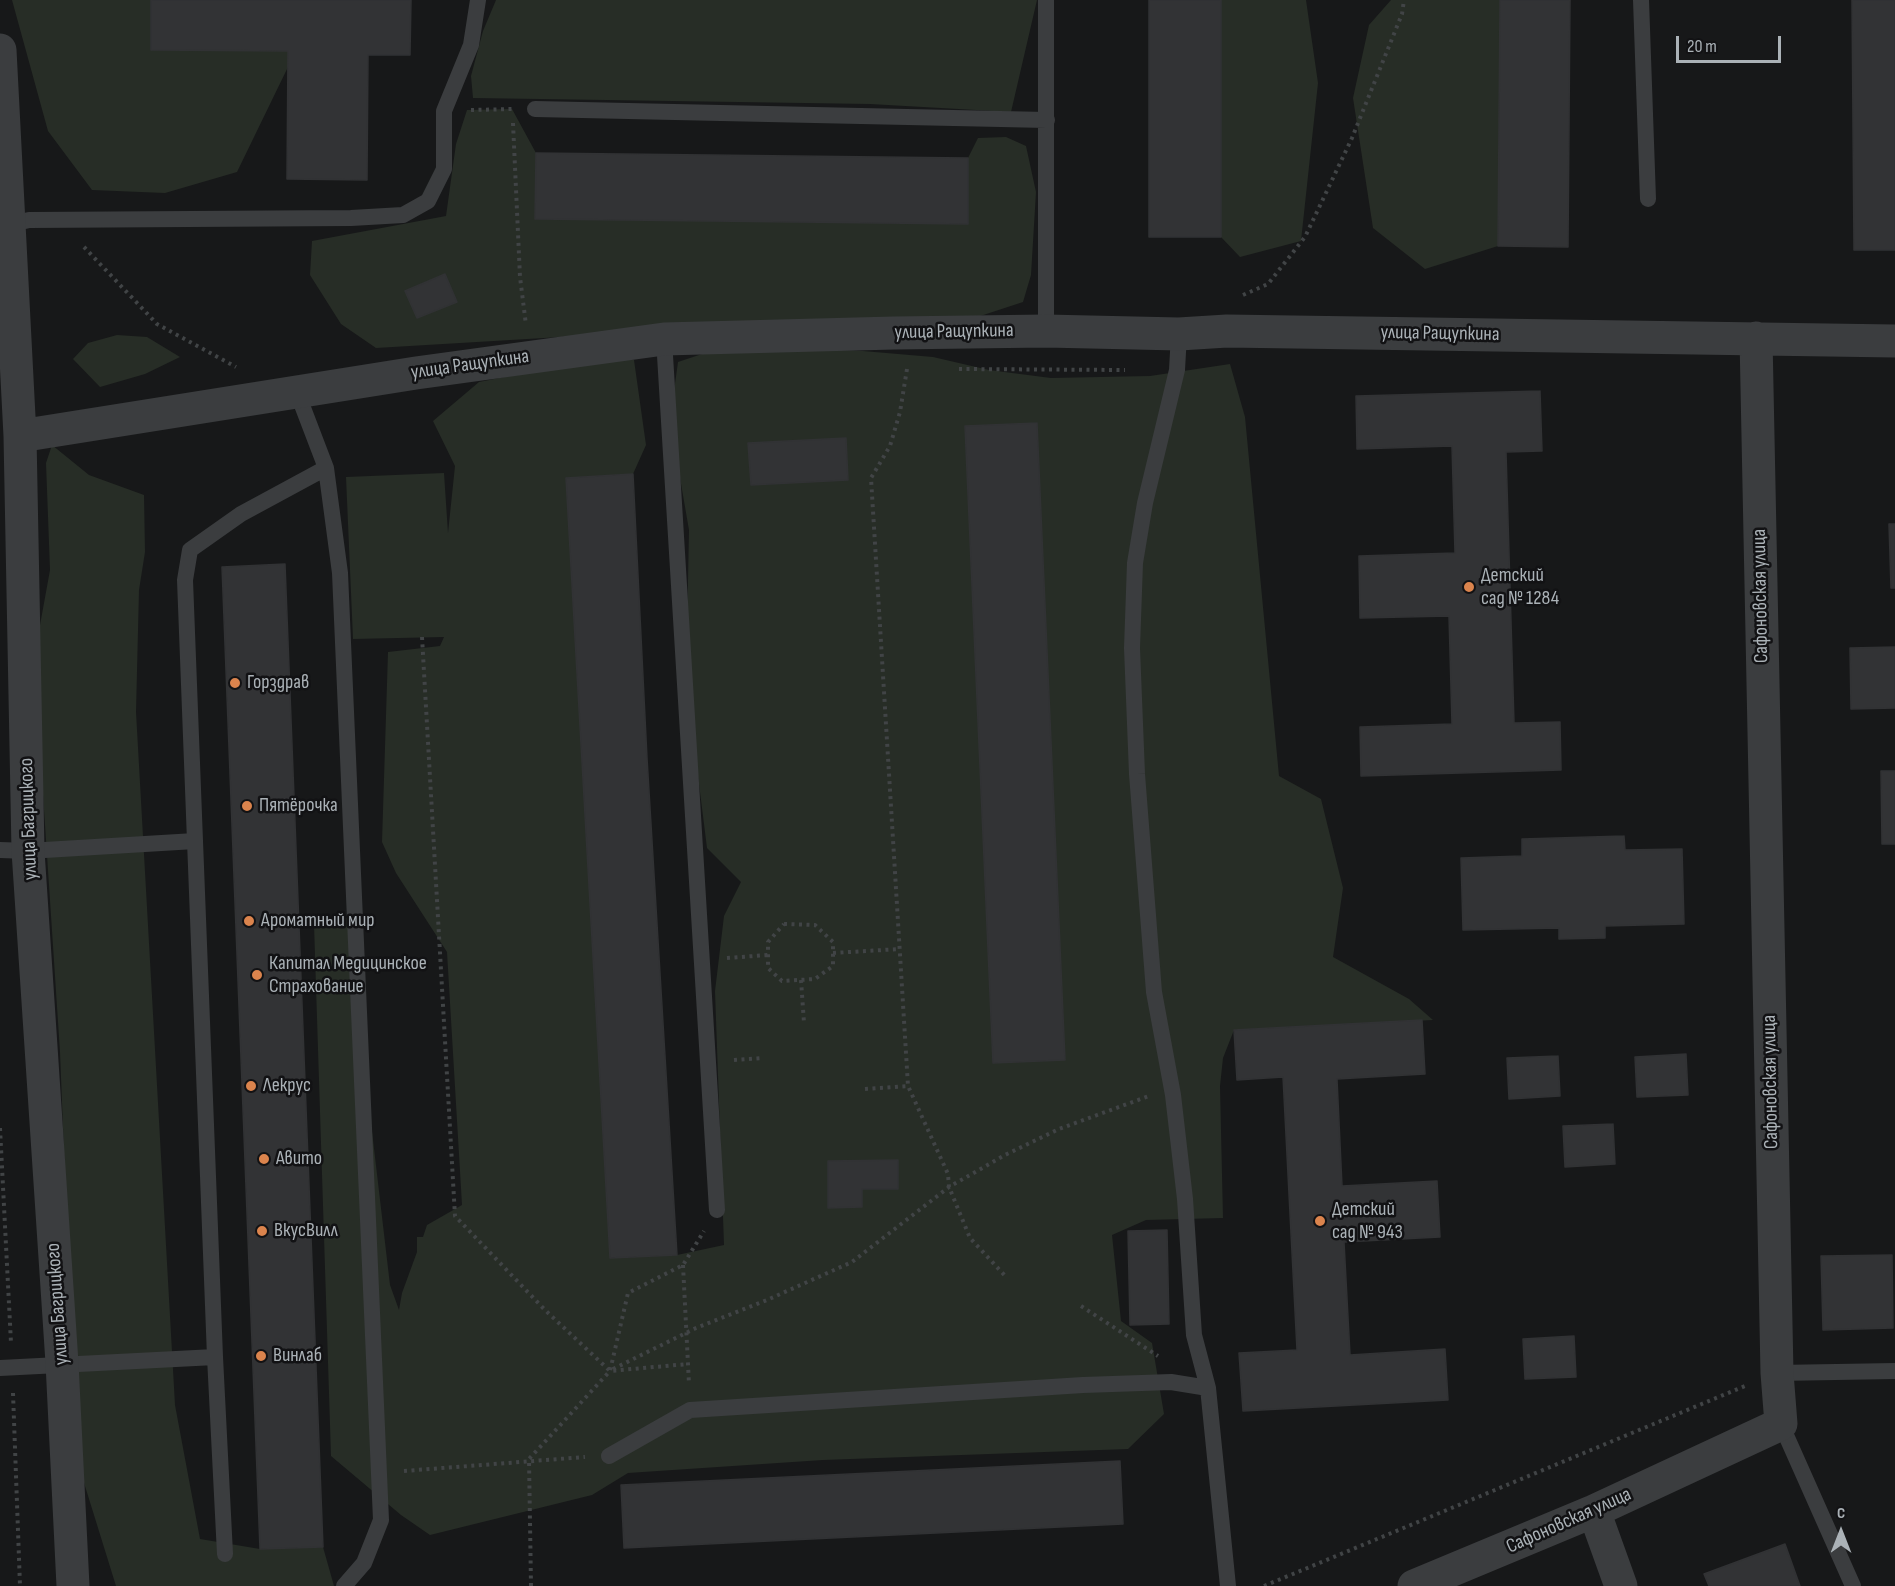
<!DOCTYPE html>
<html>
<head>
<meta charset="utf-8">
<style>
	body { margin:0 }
	#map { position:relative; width:1895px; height:1586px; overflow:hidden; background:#171819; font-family:"Sofia Sans Condensed",sans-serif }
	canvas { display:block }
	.north { position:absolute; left:1811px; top:1502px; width:60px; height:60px; -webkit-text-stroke:4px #121214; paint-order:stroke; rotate:0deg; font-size:16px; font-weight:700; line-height:24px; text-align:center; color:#abb2b7 }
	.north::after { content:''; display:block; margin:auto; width:21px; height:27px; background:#abb2b7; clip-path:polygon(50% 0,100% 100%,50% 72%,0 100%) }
	.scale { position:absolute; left:1676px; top:36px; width:105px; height:27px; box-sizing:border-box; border:3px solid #abb2b7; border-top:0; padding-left:8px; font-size:18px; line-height:21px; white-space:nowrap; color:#abb2b7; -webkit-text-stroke:4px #121214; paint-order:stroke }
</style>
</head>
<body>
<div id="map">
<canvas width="1895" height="1586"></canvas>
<div class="north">С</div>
<div class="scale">20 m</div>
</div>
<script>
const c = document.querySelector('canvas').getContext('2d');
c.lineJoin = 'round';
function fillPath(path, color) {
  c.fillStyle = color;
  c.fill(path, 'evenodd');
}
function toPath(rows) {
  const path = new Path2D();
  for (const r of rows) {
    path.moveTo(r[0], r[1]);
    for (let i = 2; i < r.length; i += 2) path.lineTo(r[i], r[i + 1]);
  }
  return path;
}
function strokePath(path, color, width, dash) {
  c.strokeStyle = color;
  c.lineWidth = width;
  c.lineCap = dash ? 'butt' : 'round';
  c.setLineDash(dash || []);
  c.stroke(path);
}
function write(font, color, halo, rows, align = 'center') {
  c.font = font + ' "Sofia Sans Condensed",sans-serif';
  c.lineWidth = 5;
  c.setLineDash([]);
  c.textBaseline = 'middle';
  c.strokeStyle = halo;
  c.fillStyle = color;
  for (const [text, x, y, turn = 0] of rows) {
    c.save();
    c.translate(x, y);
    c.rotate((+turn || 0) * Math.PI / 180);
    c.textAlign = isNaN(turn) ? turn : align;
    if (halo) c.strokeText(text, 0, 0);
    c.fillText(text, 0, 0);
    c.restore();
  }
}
fillPath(toPath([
	[12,0,151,0,151,50,288,51,288,67,237,172,165,193,92,190,48,131],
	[496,0,1037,0,1011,112,870,104,473,98,471,76,483,31],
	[1221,0,1306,0,1318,83,1301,241,1240,257,1221,237],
	[1391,0,1500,0,1498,246,1425,269,1373,228,1353,98,1369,25],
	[512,109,536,153,536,219,967,224,968,158,978,138,1006,137,1026,146,1036,192,1031,275,1023,302,962,322,662,331,376,348,341,324,310,275,312,241,446,216,456,144,467,110],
	[117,335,147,337,180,357,145,374,100,387,73,359,88,343],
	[729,345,863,351,933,357,989,370,1051,378,1150,376,1230,364,1245,417,1279,776,1321,799,1343,888,1333,957,1409,999,1433,1020,1234,1030,1223,1058,1220,1086,1223,1218,1146,1220,1112,1235,1121,1321,1152,1343,1164,1414,1128,1449,823,1460,628,1473,592,1495,430,1535,401,1515,331,1456,314,924,347,918,390,1285,399,1310,402,1293,417,1252,417,1237,423,1237,427,1225,462,1205,447,952,396,873,382,842,388,652,440,646,444,637,353,639,346,477,444,473,448,533,455,466,433,421,479,382,595,359,634,360,646,445,633,474,567,478,611,1258,677,1255,724,1245,715,991,724,916,741,882,707,848,686,680,689,530,670,420,678,362],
	[52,445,89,475,144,495,145,552,139,590,136,712,175,1405,200,1539,260,1549,323,1547,334,1586,116,1586,76,1457,60,1052,34,658,50,570,46,463]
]), '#272d26');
const building = toPath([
	[151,0,411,0,410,55,368,55,367,180,287,179,288,51,151,50,151,0],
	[1149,0,1221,0,1221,237,1149,237,1149,0],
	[1500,0,1570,0,1568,247,1498,246,1500,0],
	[1852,0,1895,0,1895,250,1854,250,1852,0],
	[536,153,968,158,968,224,535,219,536,153],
	[445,274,457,302,417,318,405,291,445,274],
	[1540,391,1542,451,1506,452,1514,723,1560,722,1561,770,1361,776,1360,727,1452,724,1449,616,1360,618,1359,556,1455,553,1452,446,1357,449,1356,396,1540,391],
	[1037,423,1065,1060,993,1063,965,426,1037,423],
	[846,438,848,480,751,485,748,443,846,438],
	[633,474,647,758,677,1255,610,1258,566,478,633,474],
	[1889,524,1895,524,1895,588,1891,588,1889,524],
	[285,564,323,1547,260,1549,222,567,285,564],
	[1895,647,1895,708,1851,709,1850,648,1895,647],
	[1881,771,1895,771,1895,844,1882,844,1881,771],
	[1624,836,1625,850,1682,849,1684,924,1605,926,1605,938,1559,939,1559,928,1463,930,1461,858,1522,856,1522,839,1624,836],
	[1422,1020,1425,1074,1337,1079,1342,1186,1437,1181,1440,1237,1344,1242,1350,1355,1445,1349,1448,1400,1243,1411,1239,1353,1297,1350,1283,1077,1237,1080,1234,1030,1422,1020],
	[1686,1054,1688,1095,1637,1097,1635,1057,1686,1054],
	[1558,1056,1560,1096,1509,1099,1507,1058,1558,1056],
	[1613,1124,1615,1164,1565,1167,1563,1126,1613,1124],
	[898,1160,898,1189,862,1189,862,1207,828,1208,828,1161,898,1160],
	[1167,1230,1169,1324,1130,1325,1128,1231,1167,1230],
	[1892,1255,1893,1328,1823,1330,1821,1256,1892,1255],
	[1574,1336,1576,1377,1525,1379,1523,1339,1574,1336],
	[1120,1461,1123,1524,624,1548,621,1485,1120,1461],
	[1785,1544,1800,1586,1709,1586,1704,1574,1785,1544]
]);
fillPath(building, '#323335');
strokePath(building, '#313234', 1.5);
strokePath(toPath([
	[471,110,512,109],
	[513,123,520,277,526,325],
	[84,247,157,324,236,367],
	[1243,295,1268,284,1305,237,1352,138,1402,14,1404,0],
	[907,369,900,412,890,446,871,478,908,1086,948,1174,949,1187,970,1238,1007,1278],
	[959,369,1125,370],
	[422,637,455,1216,545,1310,610,1371,688,1364],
	[784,924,815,925,833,942,833,966,815,979,782,981,768,968,768,942,784,924],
	[833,953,900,949],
	[727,958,768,955],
	[801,980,804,1023],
	[734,1060,763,1058],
	[865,1089,908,1086],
	[0,1128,11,1343],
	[683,1265,689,1384],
	[1081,1306,1158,1356],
	[613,1369,696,1328,767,1300,852,1262,949,1187,1005,1155,1059,1129,1149,1096],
	[13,1393,20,1586],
	[404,1471,585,1457],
	[531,1586,529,1459,610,1371,628,1293,683,1265,704,1231],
	[1264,1586,1745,1386]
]), '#414446', 4, [3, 4.5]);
strokePath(toPath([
	[1641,0,1648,199],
	[535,109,1047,120],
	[4,226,29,220,351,218,403,215,428,201,444,169,444,111,471,45,478,0],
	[1046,331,1046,0],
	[1179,334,1177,370,1145,503,1135,563,1132,648,1137,774,1154,992,1173,1095,1185,1199,1194,1335,1208,1388,1228,1586],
	[664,339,717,1210],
	[297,392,326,468],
	[0,850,28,851,195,841,185,580,190,550,241,514,326,468,340,573,381,1520,364,1563,344,1586],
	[215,1357,225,1554],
	[0,1368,215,1357,195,841],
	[1777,1373,1895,1371],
	[1781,1424,1853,1586],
	[609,1456,690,1410,1083,1385,1171,1382,1208,1388]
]), '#3b3d3f', 16);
strokePath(toPath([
	[0,50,20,436,28,851,62,1363,73,1586],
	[20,436,416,373,664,339,894,333,1046,331,1179,334,1227,331,1895,341],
	[1594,1511,1621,1586],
	[1414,1586,1594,1511,1781,1424,1777,1373,1756,338]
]), '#3b3d3f', 33);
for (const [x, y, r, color] of [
	[1469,587,6,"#db844d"],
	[235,683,6,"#db844d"],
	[247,806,6,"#db844d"],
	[249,921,6,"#db844d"],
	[257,975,6,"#db844d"],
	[251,1086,6,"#db844d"],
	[264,1159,6,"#db844d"],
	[1320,1221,6,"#db844d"],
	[262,1231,6,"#db844d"],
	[261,1356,6,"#db844d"]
]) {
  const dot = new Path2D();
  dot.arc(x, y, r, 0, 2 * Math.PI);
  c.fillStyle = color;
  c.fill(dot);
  strokePath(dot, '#121214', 2);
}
write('20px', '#abb2b7', '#121214', [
	["улица Ращупкина",954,332,-1],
	["улица Ращупкина",1440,334,1],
	["улица Ращупкина",470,365,-8],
	["Сафоновская улица",1761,596,-91],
	["улица Багрицкого",29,819,-92],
	["Сафоновская улица",1771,1082,-91],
	["улица Багрицкого",58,1304,-94],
	["Сафоновская улица",1569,1521,-24]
]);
write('20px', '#abb2b7', '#121214', [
	["Детский",1481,576],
	["сад № 1284",1481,599],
	["Горздрав",247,683],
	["Пятёрочка",259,806],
	["Ароматный мир",261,921],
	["Капитал Медицинское",269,964],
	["Страхование",269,987],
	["Лекрус",263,1086],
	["Авито",276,1159],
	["Детский",1332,1210],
	["сад № 943",1332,1233],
	["ВкусВилл",274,1231],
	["Винлаб",273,1356]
], 'left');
</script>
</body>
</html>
